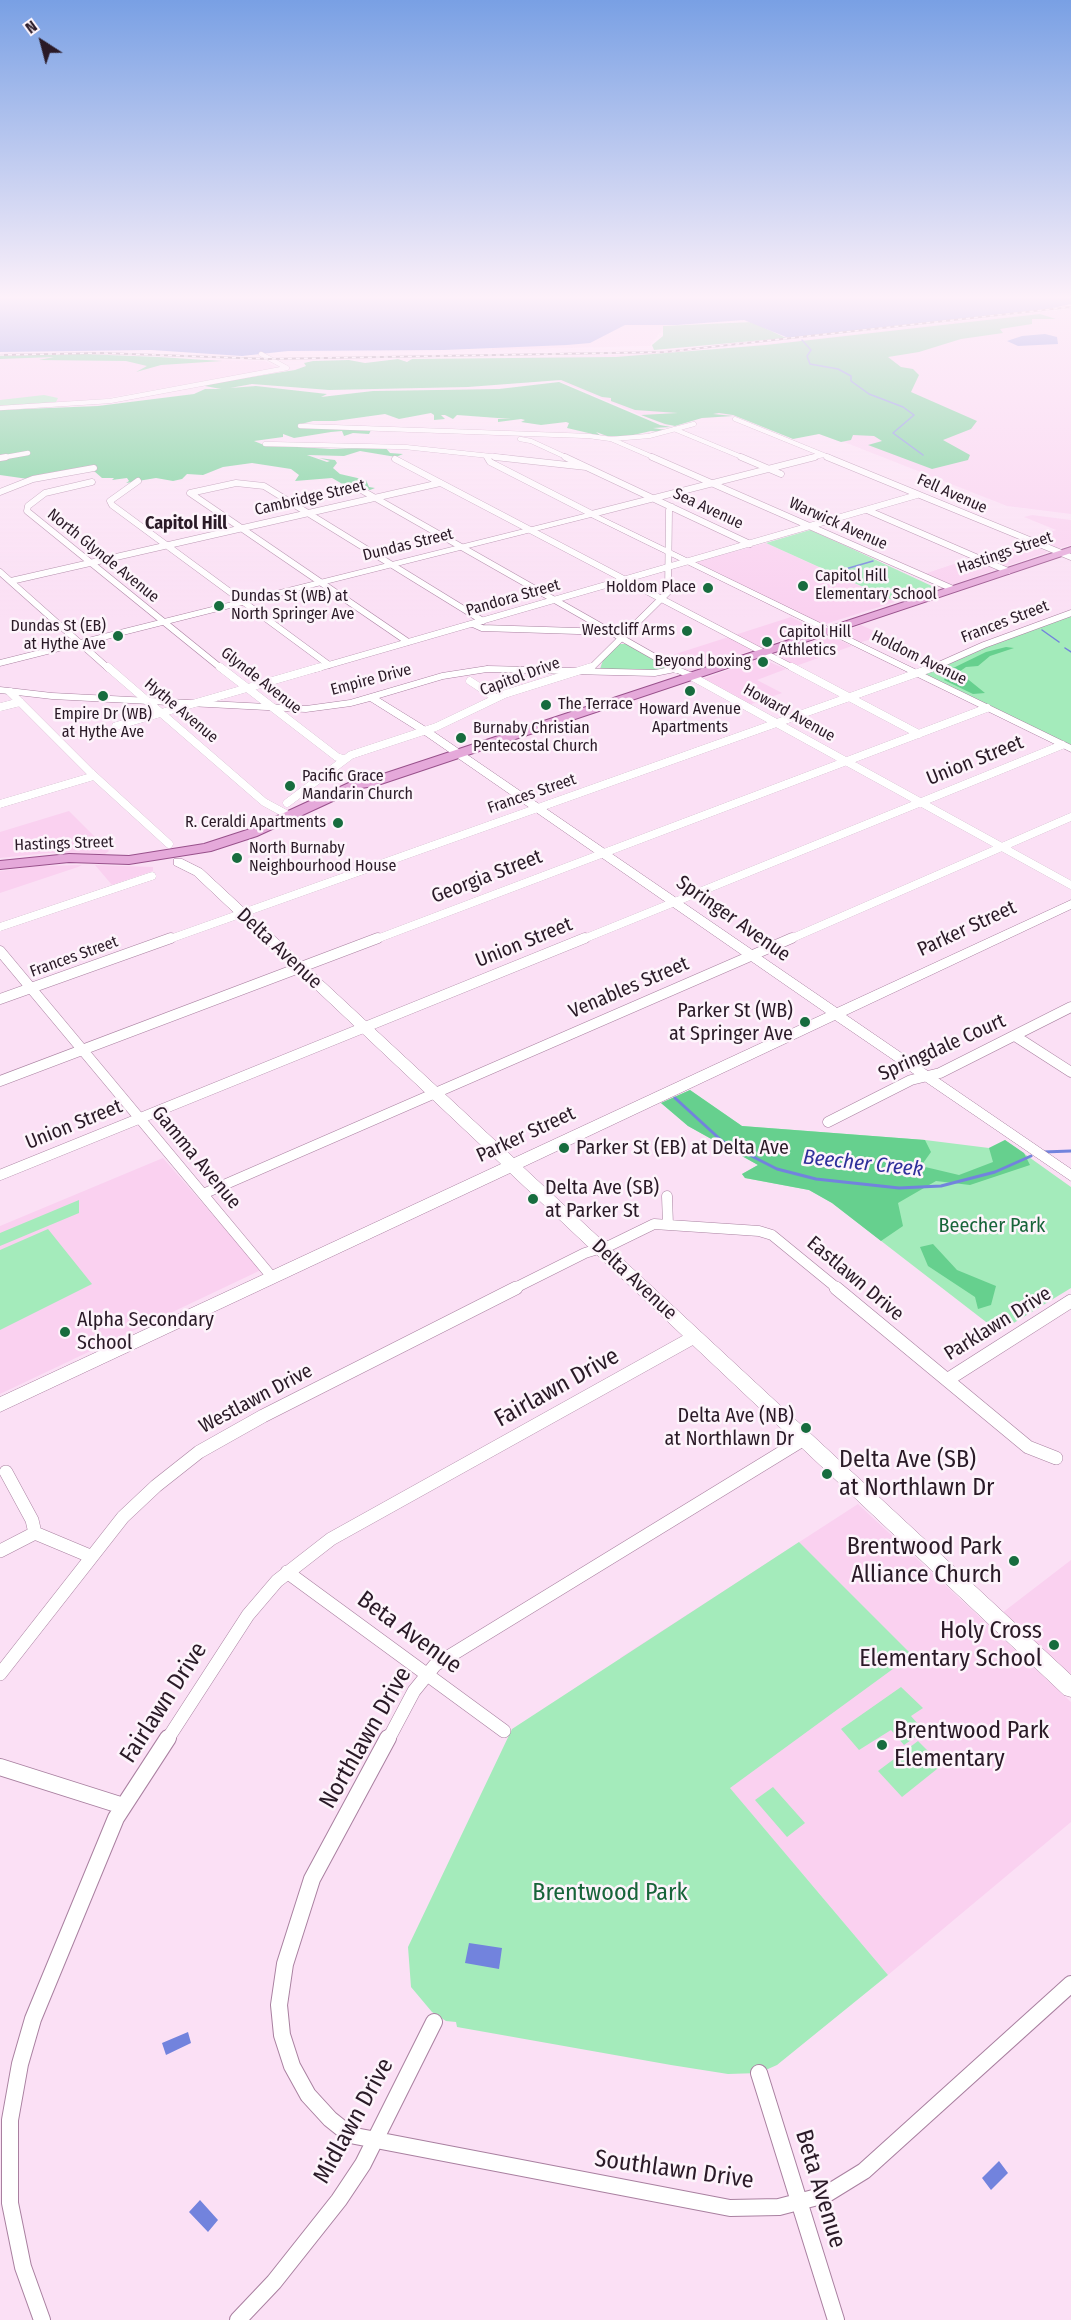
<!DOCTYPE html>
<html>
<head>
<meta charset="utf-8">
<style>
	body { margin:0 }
	#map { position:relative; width:1071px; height:2320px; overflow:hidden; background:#fbe0f5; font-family:"Fira Sans Condensed",sans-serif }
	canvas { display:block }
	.north { position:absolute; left:12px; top:12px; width:60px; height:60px; -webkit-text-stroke:4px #fdf4fb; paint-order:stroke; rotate:324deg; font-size:16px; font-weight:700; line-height:24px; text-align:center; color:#2a1a27 }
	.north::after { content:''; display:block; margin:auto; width:21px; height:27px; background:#2a1a27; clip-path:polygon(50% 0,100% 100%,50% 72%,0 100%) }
</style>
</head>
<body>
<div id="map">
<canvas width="1071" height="2320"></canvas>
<div class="north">N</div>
</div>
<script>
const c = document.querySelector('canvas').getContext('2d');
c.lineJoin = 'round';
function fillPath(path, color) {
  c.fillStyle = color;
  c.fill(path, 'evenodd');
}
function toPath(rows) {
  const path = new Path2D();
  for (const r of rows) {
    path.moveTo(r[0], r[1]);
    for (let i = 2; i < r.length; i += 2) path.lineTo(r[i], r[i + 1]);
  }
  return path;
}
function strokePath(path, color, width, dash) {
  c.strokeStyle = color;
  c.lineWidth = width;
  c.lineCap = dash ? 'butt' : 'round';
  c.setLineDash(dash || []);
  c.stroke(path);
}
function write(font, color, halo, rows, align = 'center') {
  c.font = font + ' "Fira Sans Condensed",sans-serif';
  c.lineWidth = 5;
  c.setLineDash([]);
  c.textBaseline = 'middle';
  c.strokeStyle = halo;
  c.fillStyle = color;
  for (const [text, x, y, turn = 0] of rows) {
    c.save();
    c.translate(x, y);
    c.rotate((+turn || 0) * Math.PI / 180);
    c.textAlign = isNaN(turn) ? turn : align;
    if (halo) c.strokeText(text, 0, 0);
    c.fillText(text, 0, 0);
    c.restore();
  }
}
fillPath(toPath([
	[1026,295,1071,307,1071,514,1007,506,816,431,732,416,695,419,667,426,504,358,685,353,1069,309],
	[503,315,666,325,650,346,492,350,491,332],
	[36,356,265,361,278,368,102,399,0,406,0,357],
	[1032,515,1071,520,1071,545,1056,549,1030,539,1056,530,1024,517],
	[1024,541,1048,552,1007,566,977,557],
	[766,543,895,602,822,625,696,562],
	[972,558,995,570,952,585,924,574],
	[791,617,814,629,692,671,684,670,663,658],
	[861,625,883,635,859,643,840,633],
	[825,637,837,639,852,646,793,667,774,655],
	[760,658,786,669,757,680,782,693,746,706,703,679],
	[69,811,109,851,105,854,48,853,0,858,0,832],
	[82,865,78,867,0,893,0,871,37,866],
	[95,865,153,867,153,871,112,885],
	[163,1158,261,1270,0,1394,0,1226],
	[858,1504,1071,1702,1071,1822,888,1975,620,1658],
	[1071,1560,1071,1677,1002,1613]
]), '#fad1f0');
fillPath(toPath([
	[44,395,58,398,56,402,0,406,0,400],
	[810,530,848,547,934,587,892,600,766,543],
	[1071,616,1071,746,925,674,981,647],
	[619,644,627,644,668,667,660,671,600,669,603,660],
	[690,1090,742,1126,925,1140,989,1148,1005,1140,1071,1187,1071,1288,999,1332,832,1203,809,1190,745,1178,742,1174,758,1165,688,1126,661,1103],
	[79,1200,79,1213,0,1246,0,1233],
	[48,1229,92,1284,0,1330,0,1250],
	[799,1542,912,1655,730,1788,888,1975,777,2065,759,2073,728,2074,671,2065,457,2027,456,2022,446,2021,432,2012,411,1987,408,1947,512,1729],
	[901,1687,923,1708,911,1716,924,1731,904,1745,891,1730,859,1750,841,1729],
	[918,1741,942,1765,902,1797,878,1771],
	[773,1787,805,1823,787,1837,755,1800]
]), '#a4ebbb');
fillPath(toPath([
	[1040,314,1056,319,1032,319,1032,324,1000,329,1003,333,961,339,919,352,888,357,901,367,913,369,919,375,911,392,977,421,971,429,943,440,970,455,968,460,932,469,868,445,882,441,874,436,853,435,851,440,841,442,819,434,793,439,733,415,719,413,713,414,733,416,702,418,675,426,665,424,641,415,678,413,635,410,611,401,611,398,602,397,561,380,468,387,329,390,252,384,230,388,256,386,327,394,321,397,373,391,499,389,559,382,660,425,671,427,653,428,666,430,661,432,651,431,629,436,607,436,596,432,601,436,567,428,569,423,566,422,541,425,521,422,525,420,521,419,498,422,498,419,511,419,457,415,453,419,445,415,441,415,445,419,434,420,434,415,431,413,399,419,385,414,335,421,313,421,301,424,371,430,369,434,353,433,344,436,342,431,331,432,294,438,283,434,283,437,254,441,264,445,331,449,385,447,390,453,403,454,396,457,360,451,344,456,307,455,327,462,330,461,319,458,335,460,337,463,333,468,340,474,366,480,369,487,375,488,370,490,346,486,332,478,295,481,299,475,291,469,252,463,223,467,203,475,187,474,182,479,173,481,156,478,126,483,129,481,127,478,112,480,114,478,102,478,94,471,28,479,0,475,0,410,98,406,194,394,205,389,221,389,205,386,208,384,295,370,306,366,304,363,313,361,349,360,365,363,398,359,407,362,412,359,616,357,766,345],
	[752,322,786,338,654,350,652,345,663,336,663,326],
	[82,354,159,357,222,361,161,365,136,372,147,366,126,361,39,360,54,357,0,359,0,356],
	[1006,647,1014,648,990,656,978,666,966,667,959,672,985,693,973,694,944,680,949,670,986,652],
	[690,1090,742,1126,925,1140,931,1152,921,1166,959,1175,993,1162,989,1148,1005,1140,1024,1153,1030,1165,970,1185,936,1181,898,1203,903,1226,881,1241,832,1203,809,1190,745,1178,742,1174,758,1165,688,1126,661,1103],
	[933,1244,957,1270,996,1286,991,1305,978,1309,975,1297,928,1266,920,1247]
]), '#66d08e');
fillPath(toPath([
	[0,295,1071,295,1071,304,1048,309,797,337,786,337,744,320,677,325,625,325,590,343,567,345,444,350,288,351,242,356,151,350,0,352],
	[1045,334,1057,337,1058,344,1018,346,1007,341,1022,336],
	[469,1943,502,1948,499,1969,465,1963],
	[188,2032,191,2043,166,2055,162,2043],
	[999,2161,1008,2173,991,2190,982,2178],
	[200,2200,218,2220,208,2232,189,2212]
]), '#7283dd');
strokePath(toPath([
	[802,340,811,350,807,356,810,364,838,369,851,376,851,381,869,394,903,407,914,415,893,433,923,455],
	[842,570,873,561],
	[1042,630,1059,642],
	[1065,648,1071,652]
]), '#7283dd', 1.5);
strokePath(toPath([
	[675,1098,722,1141,777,1169,816,1179,899,1188,941,1186,995,1172,1031,1156],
	[1043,1152,1071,1151]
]), '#7283dd', 3);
const streetFar5 = toPath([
	[261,354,287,368],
	[0,408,110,401,287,368],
	[735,419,831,458],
	[300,426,589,436,611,439,655,458],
	[674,429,744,458],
	[520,439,531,441,568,458],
	[611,439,649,436,694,424],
	[265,444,405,447,509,458],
	[486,456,488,458],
	[0,458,28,453],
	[809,458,823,455]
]);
const streetFar4 = toPath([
	[487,457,490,462,592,514,815,457],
	[495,457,586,467],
	[565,457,750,544],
	[652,457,953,589],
	[741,457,781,474],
	[827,457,1071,557],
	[0,458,6,457],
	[395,459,795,669],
	[138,481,110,501,112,505,329,665],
	[92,482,45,493,28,506,27,511,222,669],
	[356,487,676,669],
	[0,492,33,479,94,468],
	[867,510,1008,571],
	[0,572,109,669],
	[11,581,440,483],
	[473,624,482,628,609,632],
	[408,642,190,493,236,483,264,486,483,621],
	[315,669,917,495],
	[586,669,592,667,668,592,669,510,672,507],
	[930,669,984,645,1071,613]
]);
const streetFar3 = toPath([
	[108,667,264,802,288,815],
	[220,667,337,757,344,759],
	[673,667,676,669],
	[792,667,919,734],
	[691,676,1071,885],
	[470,681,496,698],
	[10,692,91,773,169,844],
	[0,707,20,702],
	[116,726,320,667],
	[287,803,351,755,436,727,505,694,591,667],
	[0,804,94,776],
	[0,927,152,876],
	[167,940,934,667],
	[374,940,987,708],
	[581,940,1062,745],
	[788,940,1071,817]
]);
const streetFar2 = toPath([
	[0,951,272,1277],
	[0,999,171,938],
	[1015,1036,1071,1072],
	[0,1081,378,938],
	[828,1122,911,1080,940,1073,1071,1007],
	[0,1175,585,938],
	[203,1194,792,938],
	[667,1196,668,1225],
	[513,1289,585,1253,611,1245,654,1224,759,1231,772,1235,838,1289]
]);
const streetFar1 = toPath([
	[836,1288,1028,1447,1056,1458],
	[947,1380,1071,1301],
	[6,1472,32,1520,35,1533],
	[35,1533,90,1556],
	[0,1551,35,1533],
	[287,1572,504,1731],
	[0,1674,123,1517,156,1486,199,1452,263,1416,516,1288],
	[167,1740,248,1615,277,1581,331,1539,694,1337],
	[388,1740,414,1691,435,1665,804,1439]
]);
const street = toPath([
	[388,1738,312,1879,285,1964,279,2005,282,2035,292,2066,308,2095,330,2119,350,2135,730,2208,779,2207,825,2195,864,2171,1071,1984],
	[0,1767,123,1806],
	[759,2073,836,2320],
	[42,2320,23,2267,10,2203,10,2120,20,2064,33,2019,116,1818,168,1738],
	[238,2320,274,2282,339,2200,363,2164,434,2022]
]);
const secondary = toPath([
	[592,512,1071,745,1071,752,591,517,0,666,0,660,592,512],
	[487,666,655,670,676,666,695,674,696,676,691,679,675,672,655,676,487,672,443,679,379,698,434,732,837,1008,1071,900,1071,909,846,1015,1071,1169,1071,1181,835,1020,523,1167,1071,1675,1071,1697,1064,1695,510,1173,0,1412,0,1397,501,1164,194,875,174,865,174,859,182,859,202,869,514,1158,826,1013,426,736,370,701,351,706,306,712,52,699,0,693,0,687,52,693,306,706,350,700,442,673,487,666]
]);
const primary = toPath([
	[1071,547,1071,553,375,786,361,788,257,836,211,851,129,864,69,862,0,869,0,861,69,854,129,856,204,844,247,830,353,781,368,779,1071,547]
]);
strokePath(streetFar5, '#a980a0', 5);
strokePath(streetFar4, '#a980a0', 7);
strokePath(streetFar3, '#a980a0', 8);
strokePath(streetFar2, '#a980a0', 11);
strokePath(streetFar1, '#a980a0', 14);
strokePath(street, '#a980a0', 18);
strokePath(secondary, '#a980a0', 1);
strokePath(primary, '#98518b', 2);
strokePath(streetFar5, '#fff', 4.5);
strokePath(streetFar4, '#fff', 6);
strokePath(streetFar3, '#fff', 8);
strokePath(streetFar2, '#fff', 10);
strokePath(streetFar1, '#fff', 13);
strokePath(street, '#fff', 16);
fillPath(secondary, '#fff');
fillPath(primary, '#e5a9da');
const rail = toPath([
	[0,355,102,353,268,359,665,352,1071,307]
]);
strokePath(rail, '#847080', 2);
strokePath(rail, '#fdf4fb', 1.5, [4]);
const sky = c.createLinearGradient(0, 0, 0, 619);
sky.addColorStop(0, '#79a0e4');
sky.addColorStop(0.48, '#fdf1fa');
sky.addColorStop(1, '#fdf1fa00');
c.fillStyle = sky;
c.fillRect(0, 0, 1071, 619);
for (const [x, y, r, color] of [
	[803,586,6,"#176c3e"],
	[708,588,6,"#176c3e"],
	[219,606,6,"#176c3e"],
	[687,631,6,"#176c3e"],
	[118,636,6,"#176c3e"],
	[767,642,6,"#176c3e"],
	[763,662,6,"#176c3e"],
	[690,691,6,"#176c3e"],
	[103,696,6,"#176c3e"],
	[546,705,6,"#176c3e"],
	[461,738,6,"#176c3e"],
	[290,786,6,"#176c3e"],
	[338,823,6,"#176c3e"],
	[237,858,6,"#176c3e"],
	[805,1022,6,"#176c3e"],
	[564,1148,6,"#176c3e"],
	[533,1199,6,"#176c3e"],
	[65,1332,6,"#176c3e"],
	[806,1428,6,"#176c3e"],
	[827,1474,6,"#176c3e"],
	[1014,1561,6,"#176c3e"],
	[1054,1645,6,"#176c3e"],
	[882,1745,6,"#176c3e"]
]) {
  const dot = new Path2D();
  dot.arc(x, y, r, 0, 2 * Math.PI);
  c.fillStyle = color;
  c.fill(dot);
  strokePath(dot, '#fdf4fb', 2);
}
write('16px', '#2a1a27', '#fdf4fb', [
	["Fell Avenue",952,494,24],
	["Cambridge Street",310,498,-13],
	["Sea Avenue",708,509,25],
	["Warwick Avenue",838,524,24],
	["Dundas Street",408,545,-14],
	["Hastings Street",1005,553,-19],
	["North Glynde Avenue",103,556,39],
	["Pandora Street",513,598,-16],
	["Frances Street",1005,622,-21],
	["Holdom Avenue",919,658,26],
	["Capitol Drive",520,677,-20],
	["Empire Drive",371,680,-15],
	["Glynde Avenue",261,681,38],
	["Hythe Avenue",181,711,40],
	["Howard Avenue",789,713,29],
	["Frances Street",532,794,-19],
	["Hastings Street",64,844,-2],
	["Frances Street",74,957,-20]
]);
write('16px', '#2a1a27', '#fdf4fb', [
	["Capitol Hill",815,577],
	["Elementary School",815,595],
	["Holdom Place",696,588,"right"],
	["Dundas St (WB) at",231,597],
	["North Springer Ave",231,615],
	["Dundas St (EB)",106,627,"right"],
	["at Hythe Ave",106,645,"right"],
	["Westcliff Arms",675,631,"right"],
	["Capitol Hill",779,633],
	["Athletics",779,651],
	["Beyond boxing",751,662,"right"],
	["The Terrace",558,705],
	["Howard Avenue",690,710,"center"],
	["Apartments",690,728,"center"],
	["Empire Dr (WB)",103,715,"center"],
	["at Hythe Ave",103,733,"center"],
	["Burnaby Christian",473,729],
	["Pentecostal Church",473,747],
	["Pacific Grace",302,777],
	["Mandarin Church",302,795],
	["R. Ceraldi Apartments",326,823,"right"],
	["North Burnaby",249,849],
	["Neighbourhood House",249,867]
], 'left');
write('bold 18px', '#2a1a27', '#fdf4fb', [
	["Capitol Hill",186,524]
]);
write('20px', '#2a1a27', '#fdf4fb', [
	["Union Street",975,761,-22],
	["Georgia Street",487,877,-21],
	["Springer Avenue",733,919,35],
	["Parker Street",967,929,-25],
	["Union Street",524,943,-22],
	["Delta Avenue",279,949,43],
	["Venables Street",629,988,-23],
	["Springdale Court",942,1048,-24],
	["Union Street",74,1125,-22],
	["Parker Street",526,1135,-25],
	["Gamma Avenue",196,1158,50],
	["Eastlawn Drive",855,1279,40],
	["Delta Avenue",634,1280,43],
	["Parklawn Drive",998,1324,-32],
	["Westlawn Drive",256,1399,-28]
]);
write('20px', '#2a1a27', '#fdf4fb', [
	["Parker St (WB)",793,1011,"right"],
	["at Springer Ave",793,1034,"right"],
	["Parker St (EB) at Delta Ave",576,1148],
	["Delta Ave (SB)",545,1188],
	["at Parker St",545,1211],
	["Alpha Secondary",77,1320],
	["School",77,1343],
	["Delta Ave (NB)",794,1416,"right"],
	["at Northlawn Dr",794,1439,"right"]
], 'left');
write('20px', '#176439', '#fdf4fb', [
	["Beecher Park",992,1226]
]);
write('italic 21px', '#2e309a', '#fdf4fb', [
	["Beecher Creek",863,1164,6]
]);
write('24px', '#2a1a27', '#fdf4fb', [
	["Fairlawn Drive",557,1388,-29],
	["Beta Avenue",409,1633,36],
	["Fairlawn Drive",164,1703,-57],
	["Northlawn Drive",366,1738,-60],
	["Midlawn Drive",354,2121,-61],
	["Southlawn Drive",674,2170,8],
	["Beta Avenue",820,2189,73]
]);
write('24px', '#2a1a27', '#fdf4fb', [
	["Delta Ave (SB)",839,1460],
	["at Northlawn Dr",839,1488],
	["Brentwood Park",1002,1547,"right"],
	["Alliance Church",1002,1575,"right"],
	["Holy Cross",1042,1631,"right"],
	["Elementary School",1042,1659,"right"],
	["Brentwood Park",894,1731],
	["Elementary",894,1759]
], 'left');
write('24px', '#176439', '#fdf4fb', [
	["Brentwood Park",610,1893]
]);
</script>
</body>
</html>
